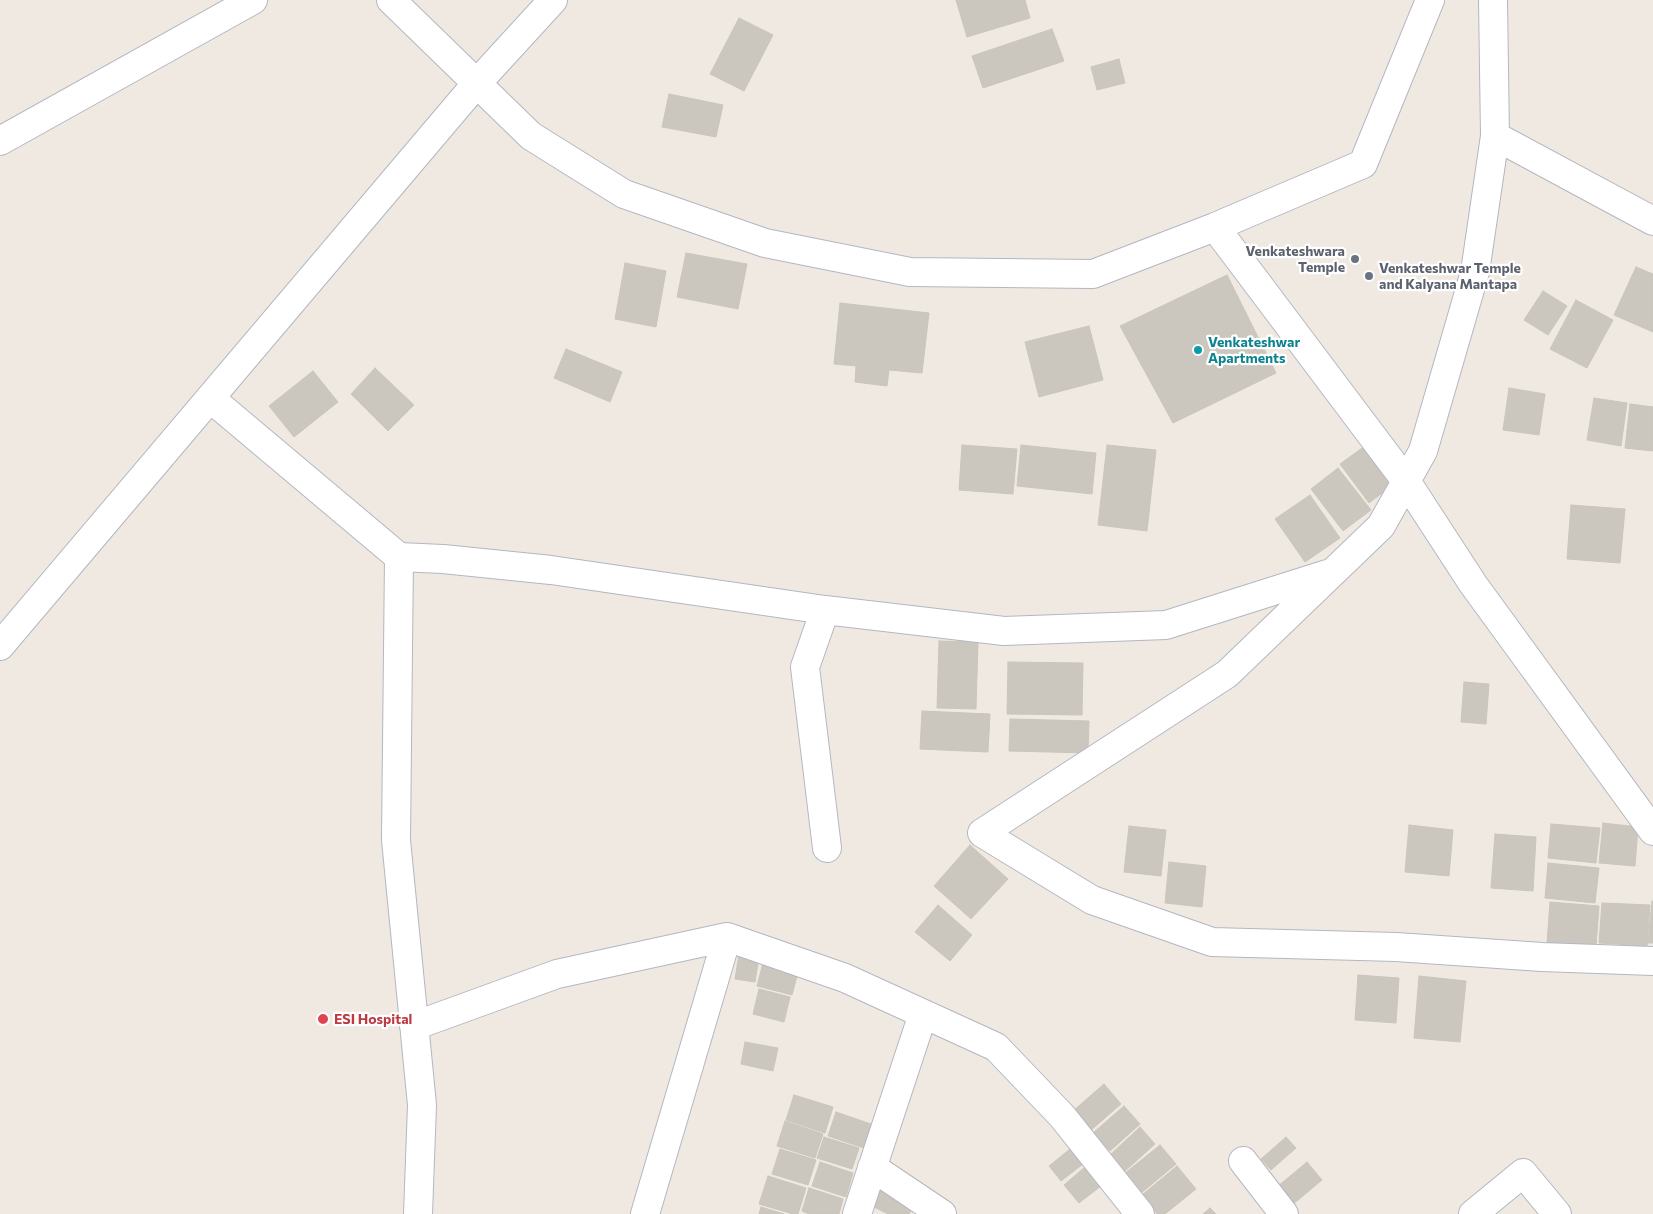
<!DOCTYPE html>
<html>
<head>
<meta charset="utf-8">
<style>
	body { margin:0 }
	canvas { display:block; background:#efe9e1 }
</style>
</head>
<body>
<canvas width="1653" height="1214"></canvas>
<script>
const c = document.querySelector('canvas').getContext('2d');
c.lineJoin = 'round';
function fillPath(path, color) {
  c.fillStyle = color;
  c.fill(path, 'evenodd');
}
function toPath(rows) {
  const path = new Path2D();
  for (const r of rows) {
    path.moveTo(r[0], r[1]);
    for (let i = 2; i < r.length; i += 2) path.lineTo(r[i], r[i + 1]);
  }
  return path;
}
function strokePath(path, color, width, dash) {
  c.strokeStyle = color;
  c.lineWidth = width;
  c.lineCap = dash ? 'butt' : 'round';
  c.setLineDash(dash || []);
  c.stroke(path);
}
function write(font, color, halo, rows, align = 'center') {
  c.font = font + ' Commissioner,sans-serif';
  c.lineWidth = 4.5;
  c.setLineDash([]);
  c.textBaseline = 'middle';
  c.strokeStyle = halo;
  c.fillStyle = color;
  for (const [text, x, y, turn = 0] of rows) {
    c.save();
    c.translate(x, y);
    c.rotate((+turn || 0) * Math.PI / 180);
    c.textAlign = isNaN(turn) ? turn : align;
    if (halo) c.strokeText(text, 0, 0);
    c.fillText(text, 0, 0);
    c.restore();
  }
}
const building = toPath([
	[956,0,1025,0,1030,18,967,37,956,0],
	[739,18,773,35,744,91,710,74,739,18],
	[1052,29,1064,61,983,88,972,56,1052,29],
	[1119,59,1125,83,1097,90,1091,67,1119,59],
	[669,94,723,105,716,137,662,127,669,94],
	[686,253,747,264,738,309,677,297,686,253],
	[625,263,666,271,656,327,615,319,625,263],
	[1636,267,1653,274,1653,332,1614,315,1636,267],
	[1227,275,1276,373,1173,423,1120,326,1227,275],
	[1543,291,1567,306,1548,335,1524,320,1543,291],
	[1576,300,1613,320,1587,368,1550,349,1576,300],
	[840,303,929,313,922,373,889,370,887,386,855,382,856,366,834,364,840,303],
	[1089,326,1103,380,1039,397,1025,342,1089,326],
	[566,349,622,372,610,402,554,378,566,349],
	[375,368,414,405,388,431,351,394,375,368],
	[313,371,338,402,294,437,269,406,313,371],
	[1509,388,1545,394,1539,435,1503,430,1509,388],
	[1594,398,1627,403,1621,446,1587,440,1594,398],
	[1630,404,1653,407,1653,451,1625,448,1630,404],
	[1369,443,1398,481,1369,503,1340,464,1369,443],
	[962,445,1017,449,1013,494,959,490,962,445],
	[1021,445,1096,453,1092,494,1017,486,1021,445],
	[1107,445,1156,450,1147,531,1098,525,1107,445],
	[1338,468,1371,510,1343,531,1311,489,1338,468],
	[1310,495,1340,538,1305,562,1275,519,1310,495],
	[1571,505,1625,509,1620,563,1567,559,1571,505],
	[939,641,978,642,976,709,937,708,939,641],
	[1008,662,1083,663,1082,715,1007,714,1008,662],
	[1464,682,1489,684,1486,724,1461,722,1464,682],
	[922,711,990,714,988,752,920,749,922,711],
	[1010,719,1089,721,1088,753,1009,751,1010,719],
	[1603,823,1638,827,1635,866,1599,863,1603,823],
	[1551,824,1600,828,1596,863,1548,858,1551,824],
	[1409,825,1453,830,1449,876,1405,872,1409,825],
	[1129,826,1166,830,1161,876,1124,872,1129,826],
	[1495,834,1536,837,1533,891,1491,888,1495,834],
	[970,845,1008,879,971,919,934,886,970,845],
	[1169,862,1206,866,1202,907,1165,903,1169,862],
	[1548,863,1599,868,1595,903,1545,898,1548,863],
	[1652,901,1653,902,1653,943,1648,943,1652,901],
	[1550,902,1599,906,1596,946,1547,943,1550,902],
	[1602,903,1650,905,1647,946,1599,943,1602,903],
	[938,905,972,935,950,961,915,932,938,905],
	[739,954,759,957,755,982,735,979,739,954],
	[763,963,798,972,792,995,757,986,763,963],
	[1358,975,1399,978,1396,1023,1355,1020,1358,975],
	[1419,976,1466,981,1460,1042,1414,1038,1419,976],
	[759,989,790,997,784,1022,753,1014,759,989],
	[745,1042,778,1048,773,1071,741,1064,745,1042],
	[1104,1084,1121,1104,1090,1131,1073,1111,1104,1084],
	[794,1095,833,1107,825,1133,786,1120,794,1095],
	[1124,1106,1140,1124,1110,1151,1093,1133,1124,1106],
	[836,1112,871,1124,864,1148,828,1136,836,1112],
	[785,1121,823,1134,815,1158,777,1146,785,1121],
	[1140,1127,1155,1144,1124,1172,1109,1156,1140,1127],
	[824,1137,859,1148,852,1169,817,1158,824,1137],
	[1286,1137,1296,1148,1271,1170,1261,1159,1286,1137],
	[1075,1145,1087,1161,1061,1181,1049,1166,1075,1145],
	[1160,1145,1176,1164,1140,1194,1124,1174,1160,1145],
	[780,1149,816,1160,808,1185,772,1174,780,1149],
	[820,1162,853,1173,846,1197,812,1186,820,1162],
	[1307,1162,1322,1180,1292,1205,1277,1187,1307,1162],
	[1177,1166,1196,1189,1165,1214,1157,1214,1142,1195,1177,1166],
	[1085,1167,1101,1186,1079,1203,1064,1185,1085,1167],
	[768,1176,806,1188,798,1214,793,1214,759,1204,768,1176],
	[809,1188,843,1199,839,1214,809,1214,802,1211,809,1188],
	[881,1188,914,1205,909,1214,888,1214,872,1206,881,1188],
	[761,1207,784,1214,759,1214,761,1207],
	[1210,1208,1216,1214,1203,1214,1210,1208]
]);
fillPath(building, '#cbc7bf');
strokePath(building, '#cbc5ba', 1);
const minor = toPath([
	[391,0,531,136,624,194,765,243,910,272,1093,274,1215,227,1363,164,1430,0],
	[1493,0,1495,136,1475,272,1423,451,1381,526,1227,674,982,833,1092,900,1212,942,1396,947,1542,957,1653,961],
	[1495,136,1653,221],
	[0,141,253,0],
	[1215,227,1406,481,1473,584,1653,831],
	[210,398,399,557,443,559,551,570,825,610,1004,631,1166,625,1327,574],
	[399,557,396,840,422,1105,418,1214],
	[825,610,805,667,827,848],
	[0,646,477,83,553,0],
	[414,1026,557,974,727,937,845,978,996,1047,1062,1116,1140,1214],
	[1243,1161,1284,1214],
	[872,1167,942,1214],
	[645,1214,727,937],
	[857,1214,923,1014],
	[1473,1214,1523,1173,1557,1214]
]);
strokePath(minor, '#b4b7c1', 30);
strokePath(minor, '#fff', 28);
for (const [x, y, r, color] of [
	[1355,259,5,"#6b7280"],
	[1369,276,5,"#6b7280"],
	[1198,350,5,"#0f9aa8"],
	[323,1019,6,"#e0444e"]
]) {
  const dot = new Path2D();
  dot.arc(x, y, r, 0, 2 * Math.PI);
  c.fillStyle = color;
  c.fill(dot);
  strokePath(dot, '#fff', 2);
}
write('bold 14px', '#5b616d', '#fff', [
	["Venkateshwara",1345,251],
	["Temple",1345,267],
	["Venkateshwar Temple",1379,268,"left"],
	["and Kalyana Mantapa",1379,284,"left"]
], 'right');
write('bold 14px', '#0d838f', '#fff', [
	["Venkateshwar",1208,342],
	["Apartments",1208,358]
], 'left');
write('bold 14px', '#be3a42', '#fff', [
	["ESI Hospital",334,1019]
], 'left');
</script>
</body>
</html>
